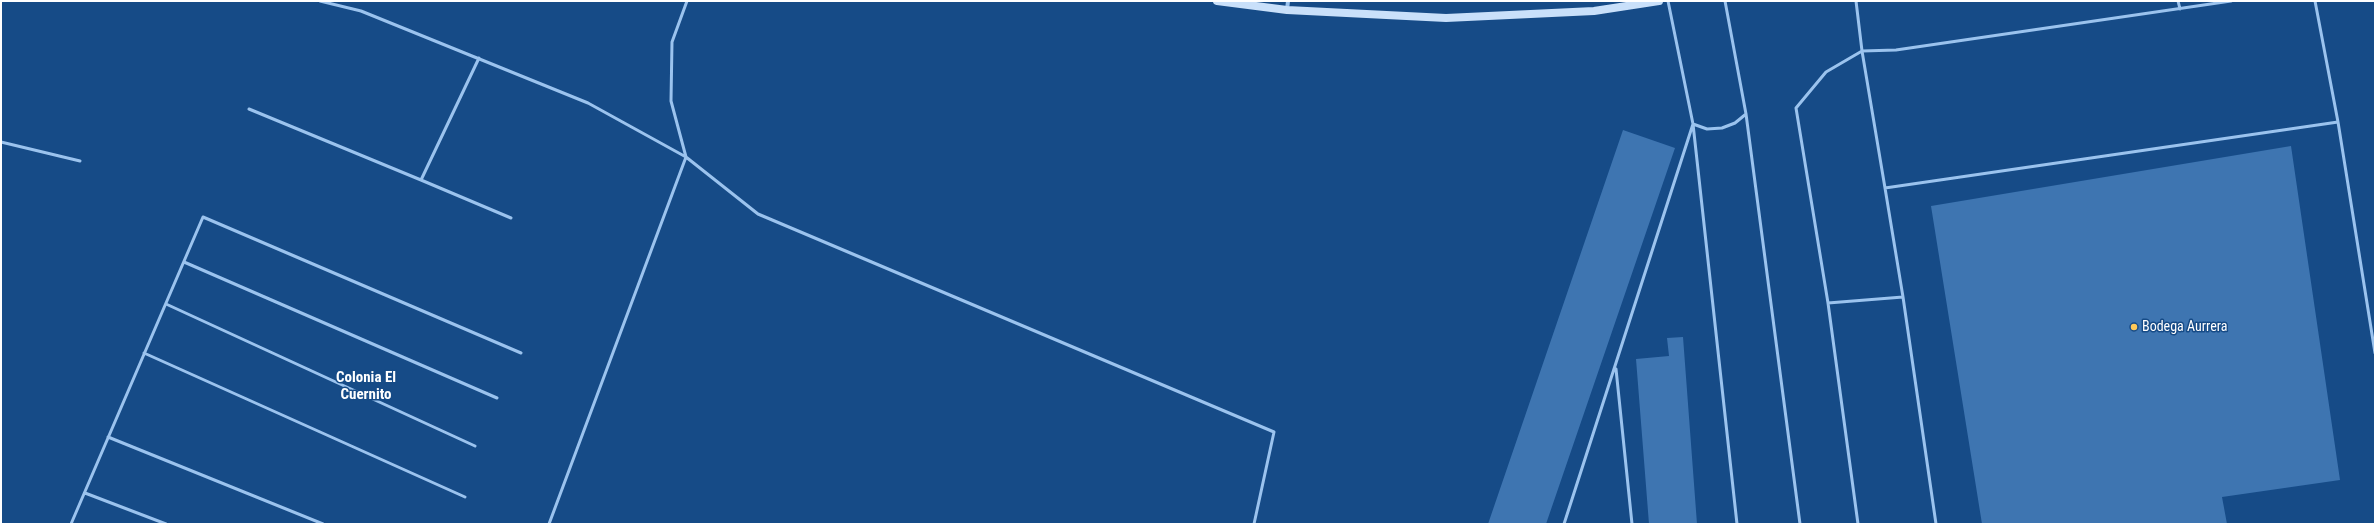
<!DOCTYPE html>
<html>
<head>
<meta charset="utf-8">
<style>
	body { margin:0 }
	#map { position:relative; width:2376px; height:525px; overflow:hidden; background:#164b87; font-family:"Roboto Condensed",sans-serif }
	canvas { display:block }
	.frame { position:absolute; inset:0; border:2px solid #fff; pointer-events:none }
</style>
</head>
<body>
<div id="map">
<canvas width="2376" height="525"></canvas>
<div class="frame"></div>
</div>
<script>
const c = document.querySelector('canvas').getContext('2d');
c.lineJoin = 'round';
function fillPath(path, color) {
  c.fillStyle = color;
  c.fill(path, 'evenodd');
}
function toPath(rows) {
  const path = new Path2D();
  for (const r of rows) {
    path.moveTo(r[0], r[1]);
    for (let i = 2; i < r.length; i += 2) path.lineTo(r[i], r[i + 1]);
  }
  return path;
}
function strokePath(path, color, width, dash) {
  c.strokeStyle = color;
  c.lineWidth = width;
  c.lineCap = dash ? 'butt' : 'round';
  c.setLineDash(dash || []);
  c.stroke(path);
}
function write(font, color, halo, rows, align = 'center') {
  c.font = font + ' "Roboto Condensed",sans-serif';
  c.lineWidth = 3;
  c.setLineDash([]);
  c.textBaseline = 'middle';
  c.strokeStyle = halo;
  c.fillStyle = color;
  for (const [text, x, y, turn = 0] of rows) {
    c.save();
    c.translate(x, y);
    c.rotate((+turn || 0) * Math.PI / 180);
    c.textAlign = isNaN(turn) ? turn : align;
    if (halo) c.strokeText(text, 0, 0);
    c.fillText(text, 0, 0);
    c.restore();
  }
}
fillPath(toPath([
	[1623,130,1675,148,1546,524,1488,524],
	[2291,146,2340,480,2222,497,2227,524,1982,524,1931,206],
	[1683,337,1697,524,1649,524,1636,359,1669,356,1667,338]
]), '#3e75b1');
strokePath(toPath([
	[320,1,361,11,588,103,686,157,758,214,1274,432,1254,524],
	[1668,1,1693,124,1737,524],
	[1725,1,1746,114,1800,524],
	[1856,1,1862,51,1885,188,2338,122,2315,1],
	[2178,1,2180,9],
	[479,58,421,180,511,218],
	[249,109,421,180],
	[2338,122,2375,353],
	[1,142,80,161],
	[184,262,497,398],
	[1903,297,1936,524],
	[1828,303,1903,297,1885,188],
	[166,304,475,446],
	[144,353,465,497],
	[1616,369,1632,524],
	[108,437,323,524],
	[85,493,166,524],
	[71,524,203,217,521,353],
	[549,524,686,157,671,101,672,42,687,1],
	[1564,524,1693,124,1707,129,1722,128,1735,123,1746,114],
	[1858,524,1828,303,1796,108,1826,72,1862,51,1896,50,2231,1]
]), '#9bc3ee', 3);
strokePath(toPath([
	[1287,10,1288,1]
]), '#9bc3ee', 4);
strokePath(toPath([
	[1217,1,1287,10,1446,18,1594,11,1659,1]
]), '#c9e0fa', 8);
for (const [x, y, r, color] of [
	[2134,327,4,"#ffca59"]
]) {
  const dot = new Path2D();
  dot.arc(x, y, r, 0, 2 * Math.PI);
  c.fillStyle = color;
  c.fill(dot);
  strokePath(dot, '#164b87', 1.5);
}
write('14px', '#fff', '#164b87', [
	["Bodega Aurrera",2142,327]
], 'left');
write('bold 15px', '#fff', '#164b87', [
	["Colonia El",366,378],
	["Cuernito",366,395]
]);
</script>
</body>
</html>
